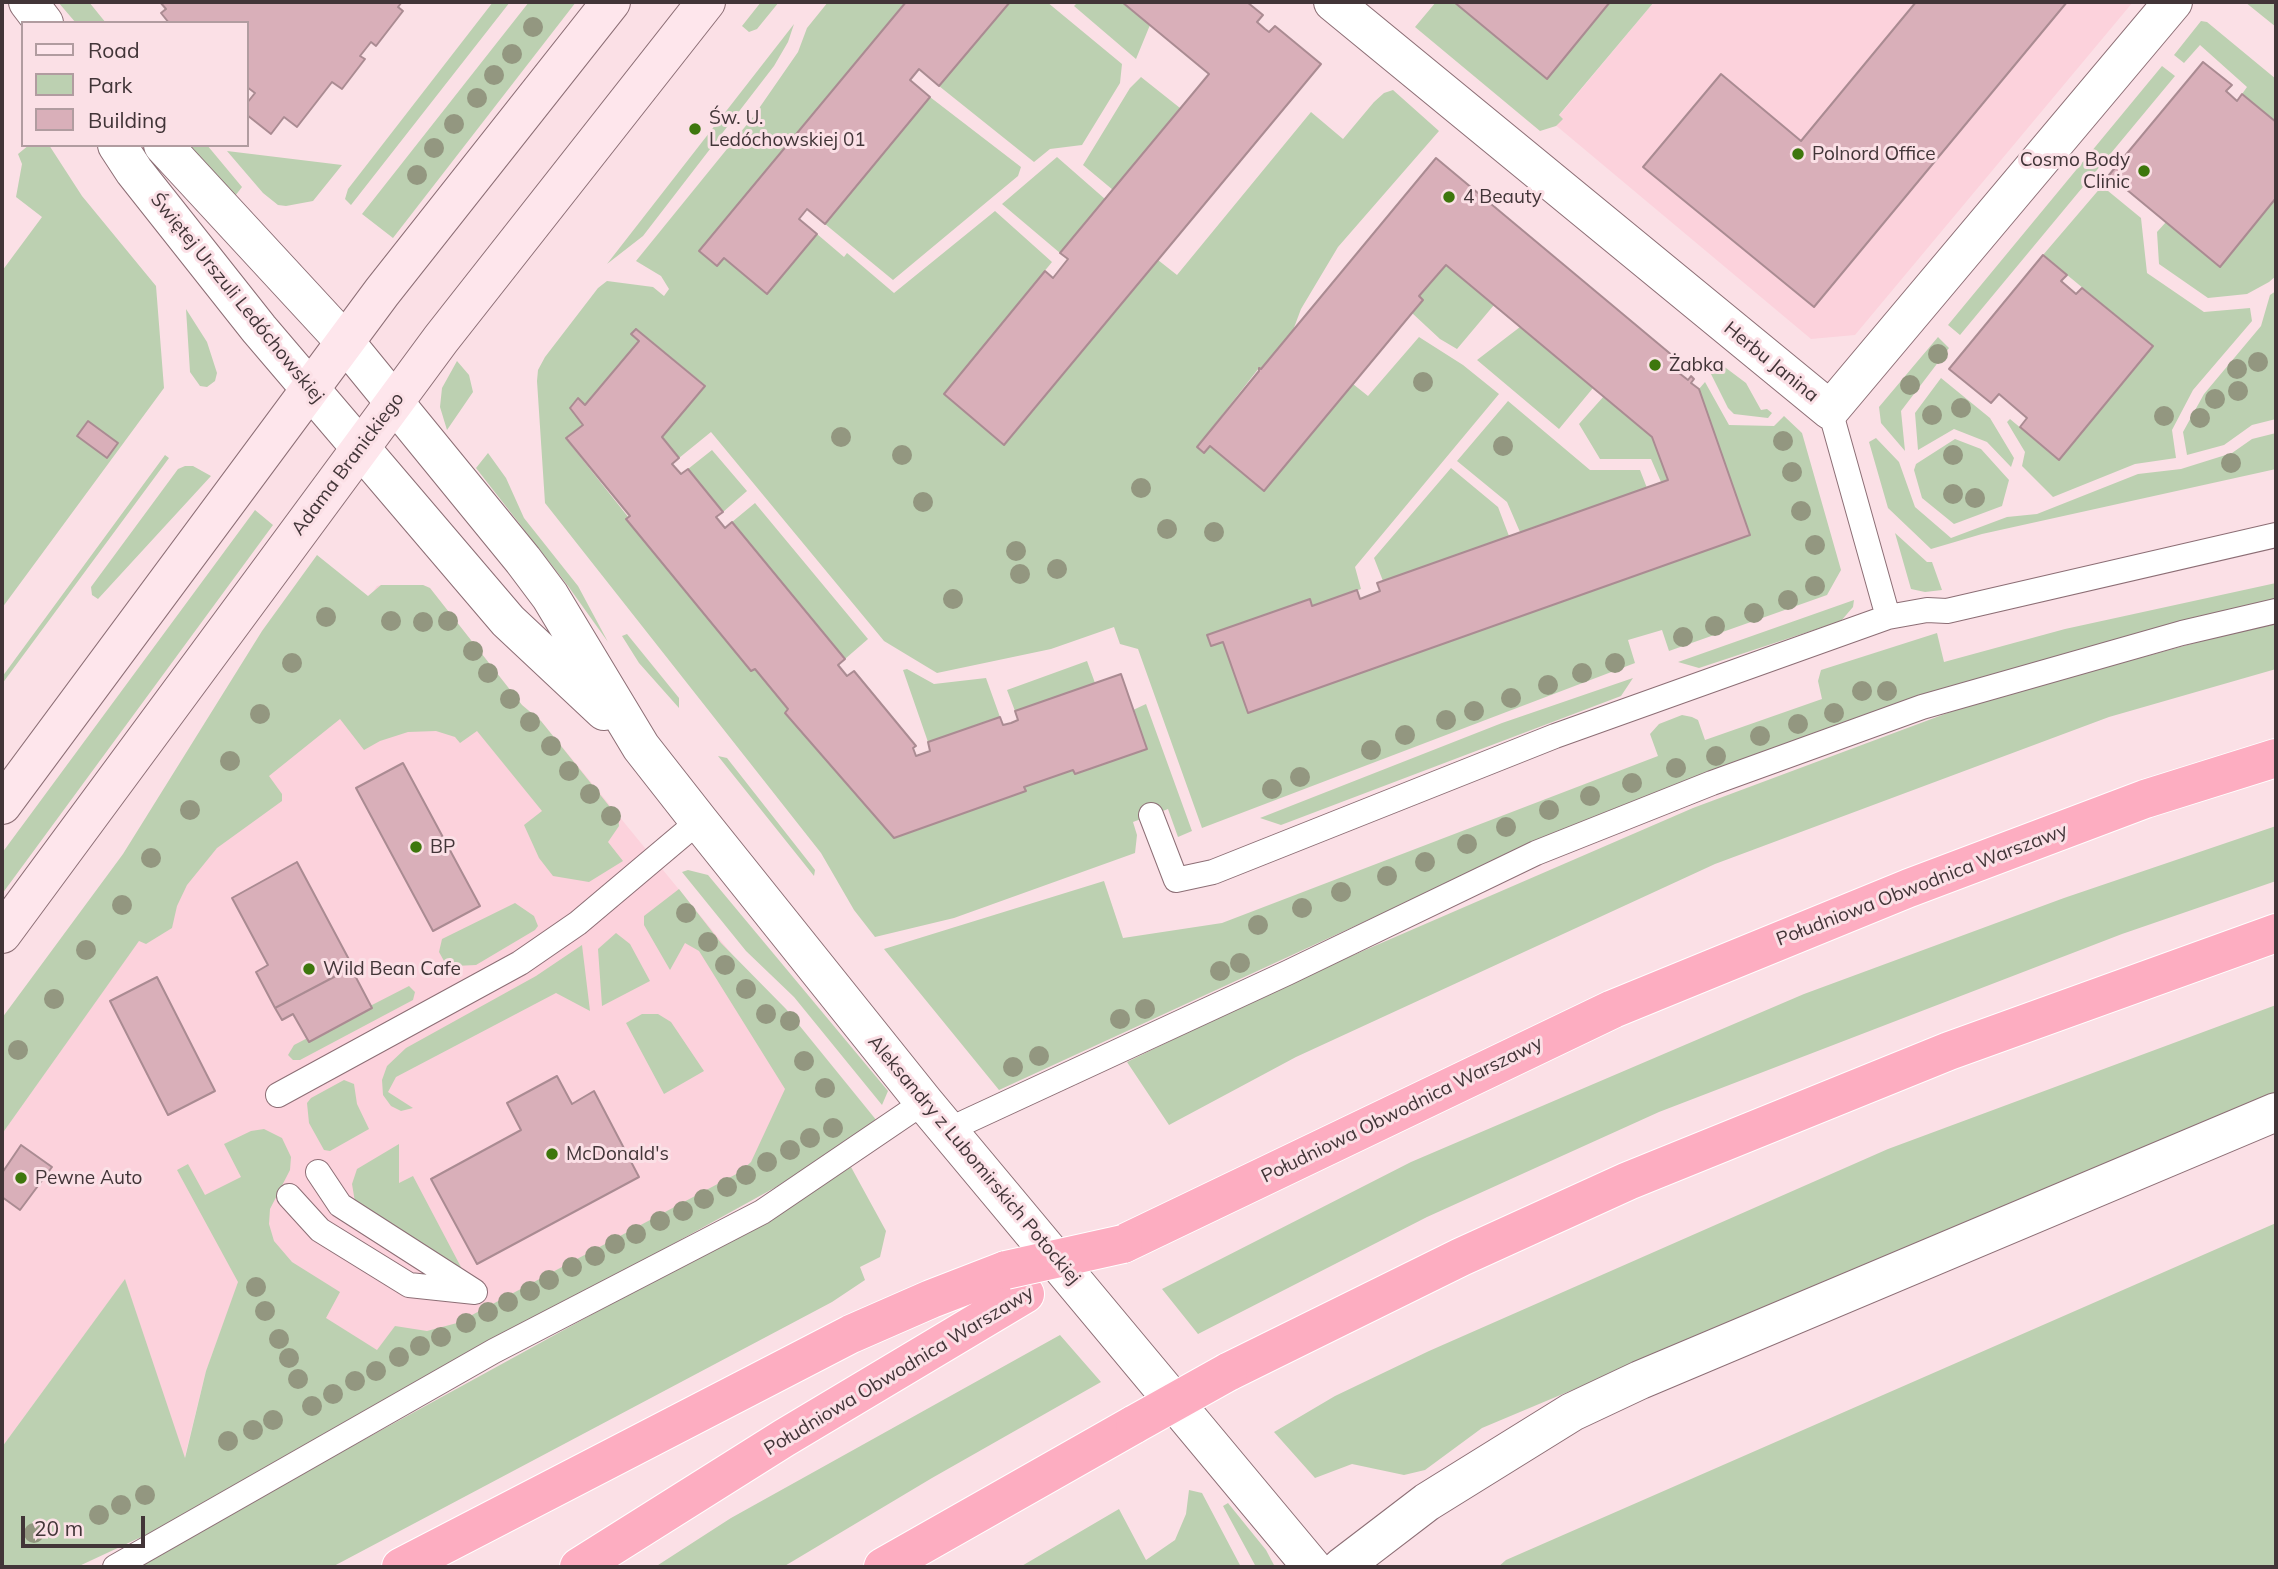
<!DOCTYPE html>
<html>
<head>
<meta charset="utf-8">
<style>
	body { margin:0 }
	#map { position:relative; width:2278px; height:1569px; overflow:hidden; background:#fbe0e6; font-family:Mulish,sans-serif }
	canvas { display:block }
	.frame { position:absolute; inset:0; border:4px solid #423538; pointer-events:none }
	.legend { position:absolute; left:21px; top:21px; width:228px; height:126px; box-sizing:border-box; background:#fbe0e6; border:2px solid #b19ca0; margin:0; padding:9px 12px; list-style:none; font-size:21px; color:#423538 }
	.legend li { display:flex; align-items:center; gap:14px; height:35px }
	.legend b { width:35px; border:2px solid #b19ca0 }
	.scale { position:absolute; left:21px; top:1516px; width:124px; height:32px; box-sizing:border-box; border:4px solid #423538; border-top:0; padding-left:9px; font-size:21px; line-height:24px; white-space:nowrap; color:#423538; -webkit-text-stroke:5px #fbe0e6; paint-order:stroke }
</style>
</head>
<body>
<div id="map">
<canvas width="2278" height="1569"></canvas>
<div class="frame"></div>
<ul class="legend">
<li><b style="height:9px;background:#fee6ec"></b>Road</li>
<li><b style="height:19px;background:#bcd0b1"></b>Park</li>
<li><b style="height:19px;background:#d9afb9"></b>Building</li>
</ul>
<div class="scale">20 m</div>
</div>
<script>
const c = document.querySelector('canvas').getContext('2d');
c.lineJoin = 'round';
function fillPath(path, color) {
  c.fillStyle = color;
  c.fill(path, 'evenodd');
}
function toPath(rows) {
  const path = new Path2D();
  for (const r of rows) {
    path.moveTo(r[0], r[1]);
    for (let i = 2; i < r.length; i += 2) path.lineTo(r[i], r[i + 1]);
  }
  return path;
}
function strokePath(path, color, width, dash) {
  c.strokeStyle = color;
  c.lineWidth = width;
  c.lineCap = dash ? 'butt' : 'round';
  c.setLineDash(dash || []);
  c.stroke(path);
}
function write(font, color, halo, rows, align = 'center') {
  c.font = font + ' Mulish,sans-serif';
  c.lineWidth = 6;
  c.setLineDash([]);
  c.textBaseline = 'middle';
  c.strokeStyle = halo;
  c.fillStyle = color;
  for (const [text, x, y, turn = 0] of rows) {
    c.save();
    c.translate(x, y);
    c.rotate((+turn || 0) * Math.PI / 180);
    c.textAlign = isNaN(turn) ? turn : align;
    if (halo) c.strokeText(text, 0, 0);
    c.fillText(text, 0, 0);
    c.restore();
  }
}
fillPath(toPath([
	[1654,2,2133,2,1855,335,1811,339,1553,123],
	[381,585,423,585,430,588,522,705,541,721,866,1118,309,1412,243,1271,206,1371,184,1460,125,1280,2,1447,2,1134,139,940,377,586]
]), '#fcd2dc');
fillPath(toPath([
	[58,2,89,2,106,23,76,23],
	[493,2,510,2,351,205,345,199,348,189],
	[529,2,576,2,393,238,362,214],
	[761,2,779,2,757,29,749,32,742,26],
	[828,2,907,2,699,251,717,266,724,258,767,294,817,234,844,257,847,253,894,293,995,211,1052,262,944,394,1004,445,1158,260,1177,275,1311,112,1343,139,1374,102,1384,93,1393,90,1439,131,1338,247,1301,309,1292,333,1261,369,1259,368,1197,447,1204,453,1210,446,1353,384,1368,396,1419,337,1463,365,1499,394,1355,567,1361,589,1312,606,1309,599,1207,635,1211,646,1223,642,1248,712,1750,535,1699,389,1705,382,1729,425,1774,426,1784,416,1802,433,1841,570,1827,595,1669,651,1662,630,1628,640,1635,663,1202,828,1138,649,1120,644,1114,627,1051,649,937,673,884,641,711,432,679,458,662,437,705,385,636,329,631,334,639,341,585,405,578,398,570,408,583,425,566,439,751,671,755,669,788,709,785,713,894,837,1025,791,1024,787,1073,770,1076,774,1147,749,1133,710,1146,704,1192,831,1178,837,1168,809,1133,822,1137,835,1135,853,954,918,875,937,854,910,821,853,545,503,537,381,538,370,545,357,598,288,607,281,653,287,664,296,669,289,661,276,636,261,753,117,798,52,807,28],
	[1010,2,1047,2,1122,64,1120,83,1082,145,1050,149,1034,162,939,86],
	[1078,2,1122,2,1150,25,1136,59,1074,6],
	[1436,2,1454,2,1547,79,1610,2,1654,2,1559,115,1563,119,1556,126,1540,131,1415,27],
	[2245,2,2276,3,2276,27],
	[2201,21,2207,22,2276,79,2276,122,2242,94,2247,87,2200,45,2184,63,2174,55],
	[794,24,788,42,774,66,643,236,607,264],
	[2162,66,2175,76,1960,335,1948,325],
	[1141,77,1180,108,1113,190,1083,165,1130,88],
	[930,97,1021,167,1018,176,893,280,825,224],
	[29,145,49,145,82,196,156,286,164,388,2,608,2,271,42,217,16,197,22,164,18,154],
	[184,145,207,145,242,187,235,196],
	[227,151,342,165,313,201,286,206,278,205,263,193],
	[1057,157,1105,199,1060,253,1002,204],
	[2102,186,2141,218,2147,273,2204,312,2250,308,2252,321,2193,390,2172,430,2176,458,2135,464,2053,497,2022,466,2025,452,2007,422,2010,419,2059,460,2153,346,2043,255],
	[2276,198,2276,276,2269,282,2247,294,2208,298,2159,264,2157,232,2166,222,2220,266],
	[1446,265,1494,305,1457,349,1440,339,1412,313,1422,300,1419,296],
	[2276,291,2276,419,2252,425,2224,445,2187,455,2183,432,2204,394,2261,326,2270,295],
	[186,309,207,342,217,373,215,381,207,387,200,386,190,372],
	[1520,327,1593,388,1559,429,1477,360],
	[1938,337,1949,348,1901,411,1905,451,1881,423,1879,407],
	[457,361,469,375,473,392,447,430,440,407,442,388],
	[1718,362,1746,383,1761,410,1767,409,1772,413,1768,418,1734,414,1728,408,1710,372],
	[1941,378,1990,418,2014,458,2011,467,1987,442,1954,429,1918,450,1915,413],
	[1604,396,1652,437,1668,480,1661,482,1651,459,1600,459,1579,424],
	[1508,401,1590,470,1640,470,1647,488,1520,532,1507,502,1457,461],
	[2276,433,2276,469,1982,534,1931,549,1888,508,1869,442,1876,438,1899,462,1915,507,1951,538,2007,517,2037,514,2138,474,2181,469,2232,453,2252,439],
	[1955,439,1981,449,2009,480,2002,506,1954,524,1922,498,1914,470,1916,464],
	[712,450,747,491,723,512,688,469],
	[488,453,506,478,524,518,578,586,608,642,568,586,476,468],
	[165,455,169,458,2,684,2,677],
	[185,466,193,466,211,476,98,599,92,595,91,587,178,469],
	[1451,468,1498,507,1509,536,1383,581,1374,558],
	[755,503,868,639,845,659,732,522],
	[255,510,273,525,2,894,2,853],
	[1895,533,1927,562,1932,562,1942,590,1925,592,1911,589],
	[317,555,368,596,381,585,423,585,430,588,522,705,541,721,618,817,619,826,608,842,623,861,589,882,553,876,539,858,524,825,542,811,477,731,460,743,455,737,436,731,408,732,380,741,364,750,340,719,269,776,282,794,282,801,217,848,187,885,177,906,172,928,146,944,139,941,2,1134,2,1018,123,854,262,631],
	[2276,583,2276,601,1533,844,999,1090,884,949,1104,881,1123,938,1222,923,1658,756,1650,734,1659,724,1682,715,1692,717,1698,720,1705,740,1822,699,1818,681,1821,670,1937,633,1944,662,2065,629],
	[1854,600,1853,607,1841,621,1699,668,1678,662],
	[2276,621,2276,669,2109,717,1715,864,1296,1057,1169,1125,1127,1062,1289,983,1693,808,1977,702],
	[627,634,679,698,679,708,639,663,622,636],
	[1087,661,1095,683,1015,711,1007,690],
	[907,669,934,684,986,678,1000,717,928,742,903,670],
	[1633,678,1621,696,1281,825,1260,818,1502,723],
	[718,756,727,758,815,870,814,876],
	[2276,826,2276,881,2122,934,1659,1112,1427,1217,1198,1334,1162,1289,1411,1162,1804,994,2064,898],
	[688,870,708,875,888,1091,882,1105,794,997,746,951,682,872],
	[679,889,721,943,786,1009,877,1121,875,1124,776,1187,152,1532,77,1567,2,1567,2,1447,125,1279,185,1458,206,1371,238,1282,177,1170,188,1164,205,1195,241,1177,224,1144,251,1131,264,1129,282,1138,291,1157,290,1170,270,1209,269,1224,274,1241,292,1262,340,1292,326,1318,377,1350,395,1326,427,1331,457,1323,740,1172,751,1162,785,1089,699,951,685,943,670,970,644,925,644,916],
	[515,903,534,916,538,926,535,930,476,965,455,966,444,961,439,952,442,939],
	[616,933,630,944,650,981,602,1006,598,949],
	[582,945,590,1011,556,993,396,1077,388,1092,413,1108,401,1111,391,1106,383,1095,382,1080,387,1066,406,1048,536,976],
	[409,986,415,992,413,1000,300,1060,293,1060,288,1055,294,1045],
	[2276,1005,2276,1094,1482,1428,1425,1470,1404,1475,1352,1464,1315,1478,1274,1432,1335,1396,1429,1351,1888,1149],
	[642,1014,658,1014,671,1022,704,1071,664,1094,626,1023],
	[344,1080,354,1084,357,1104,369,1129,330,1151,324,1150,309,1123,307,1103,311,1098],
	[399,1144,399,1183,413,1176,462,1269,355,1202,352,1184,357,1169],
	[851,1167,886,1231,880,1257,860,1267,865,1280,832,1302,332,1567,132,1567,786,1208],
	[2276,1223,2276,1567,1498,1567,1506,1560],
	[1060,1335,1101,1382,932,1478,783,1567,655,1567,731,1518],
	[1189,1490,1202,1493,1241,1567,1020,1567,1119,1509,1146,1560,1175,1540,1186,1514],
	[1228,1503,1266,1550,1275,1567,1256,1567,1223,1506]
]), '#bcd0b1');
const building = toPath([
	[160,2,402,2,398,7,403,11,376,46,371,42,360,56,365,59,342,89,332,82,297,127,284,117,271,134,247,115,247,103,255,93,247,87,247,23,169,23,161,13,166,9,160,2],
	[906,2,1010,2,939,86,919,69,910,80,930,97,825,224,807,209,799,219,817,234,767,294,724,258,717,266,699,251,906,2],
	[1122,2,1247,2,1263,15,1257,22,1265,29,1269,32,1275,26,1321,64,1004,445,944,394,1045,271,1053,278,1068,259,1060,253,1209,74,1122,2],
	[1454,2,1610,2,1547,79,1454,2],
	[1916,2,2067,2,1814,307,1643,167,1721,74,1801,141,1916,2],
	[2203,62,2232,85,2226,91,2237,101,2242,94,2276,122,2276,198,2220,267,2109,175,2203,62],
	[1436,158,1673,356,1679,373,1688,380,1691,376,1694,379,1691,383,1699,389,1750,535,1248,713,1223,642,1211,646,1207,635,1310,599,1312,606,1357,590,1360,599,1380,591,1377,583,1668,480,1652,437,1446,265,1419,296,1423,300,1412,313,1264,491,1210,446,1204,453,1197,447,1259,371,1259,368,1261,369,1436,158],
	[2043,255,2067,275,2061,281,2076,294,2082,288,2153,346,2059,460,2020,427,2027,418,1999,394,1991,403,1949,369,2043,255],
	[636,329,705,386,662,437,679,458,672,464,681,474,688,469,723,512,716,517,725,528,732,522,845,659,838,665,847,676,854,671,916,746,913,748,916,756,930,751,928,742,1000,717,1003,725,1011,723,1018,720,1015,711,1121,674,1147,749,1075,774,1073,770,1024,787,1026,791,894,838,785,713,788,709,755,669,751,671,626,519,630,516,566,438,583,425,570,408,578,398,585,405,639,341,631,334,636,329],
	[88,421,118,443,107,458,77,436,88,421],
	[403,763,480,906,433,931,356,788,403,763],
	[297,862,353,967,275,1008,256,972,268,965,232,898,297,862],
	[351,968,372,1008,309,1042,293,1014,282,1020,275,1008,351,968],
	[157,977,215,1091,168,1115,110,1001,157,977],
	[557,1076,572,1104,594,1091,639,1177,477,1264,431,1179,521,1130,507,1103,557,1076],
	[21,1145,52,1167,20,1210,2,1197,2,1173,21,1145]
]);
fillPath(building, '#d9afb9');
strokePath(building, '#aa8b92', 2);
const lane = toPath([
	[1888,617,1927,610,1947,611,2276,535],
	[1151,815,1176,880,1213,872,1555,736,1888,617,1830,410],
	[278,1095,520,963,578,923,699,821],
	[948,1130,1287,973,1536,853,1712,783,1922,707,2182,633,2276,611],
	[318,1172,340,1205,474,1291],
	[289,1196,320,1230,409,1285,475,1292],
	[115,1567,494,1351,762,1212,924,1102]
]);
const street = toPath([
	[28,2,44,23],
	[1333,2,1830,410,2173,2],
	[117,145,134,171,259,329,508,621,604,711],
	[163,145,345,342,523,560,550,596,641,747,699,821,924,1102,1312,1567],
	[1342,1567,1427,1502,1572,1412,1640,1380,2276,1112]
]);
const secondary = toPath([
	[2,805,382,292,611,2],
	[2,934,441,339,706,2]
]);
const highway = toPath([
	[1123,1244,1613,1009,1909,888,2145,799,2276,758],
	[1228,1372,1461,1257,1628,1181,1949,1051,2276,933],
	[401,1567,851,1334,931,1299,1006,1270],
	[579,1567,784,1438,1025,1294],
	[883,1567,1135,1424]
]);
strokePath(lane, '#8c6e75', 26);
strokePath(street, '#8c6e75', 40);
strokePath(secondary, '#8c6e75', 40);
strokePath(highway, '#fff', 40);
strokePath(lane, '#fff', 24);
strokePath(street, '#fff', 38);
strokePath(secondary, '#fee6ec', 38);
strokePath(highway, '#fdadc1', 38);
const highwayBridge = toPath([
	[1006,1270,1123,1244],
	[1135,1424,1228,1372]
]);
strokePath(highwayBridge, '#fff', 40, []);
strokePath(highwayBridge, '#fdadc1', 38);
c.fillStyle = '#939780';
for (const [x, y] of [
	[533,27],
	[512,54],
	[494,75],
	[477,98],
	[454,124],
	[434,148],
	[417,175],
	[1938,354],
	[2258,362],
	[2237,369],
	[1423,382],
	[1910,385],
	[2238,391],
	[2215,399],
	[1961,408],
	[1932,415],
	[2164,416],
	[2200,418],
	[841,437],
	[1783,441],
	[1503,446],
	[902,455],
	[1953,455],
	[2231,463],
	[1792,472],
	[1141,488],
	[1953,494],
	[1975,498],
	[923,502],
	[1801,511],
	[1167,529],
	[1214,532],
	[1815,545],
	[1016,551],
	[1057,569],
	[1020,574],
	[1815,586],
	[953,599],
	[1788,600],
	[1754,613],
	[326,617],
	[391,621],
	[448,621],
	[423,622],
	[1715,626],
	[1683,637],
	[473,651],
	[292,663],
	[1615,663],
	[488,673],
	[1582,673],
	[1548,685],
	[1862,691],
	[1887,691],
	[1511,698],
	[510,699],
	[1474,711],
	[1834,713],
	[260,714],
	[1446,720],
	[530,722],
	[1798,724],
	[1405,735],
	[1760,736],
	[551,746],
	[1371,750],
	[1716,756],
	[230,761],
	[1676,768],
	[569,771],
	[1300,777],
	[1632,783],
	[1272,789],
	[590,794],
	[1590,796],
	[190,810],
	[1549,810],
	[611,816],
	[1506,827],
	[1467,844],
	[151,858],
	[1425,862],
	[1387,876],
	[1341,892],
	[122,905],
	[1302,908],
	[686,913],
	[1258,925],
	[708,942],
	[86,950],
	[1240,963],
	[725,965],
	[1220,971],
	[746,989],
	[54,999],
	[1145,1009],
	[766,1014],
	[1120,1019],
	[790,1021],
	[18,1050],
	[1039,1056],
	[804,1061],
	[1013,1067],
	[825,1088],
	[833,1128],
	[810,1138],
	[790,1150],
	[767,1162],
	[746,1175],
	[727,1187],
	[704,1199],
	[683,1211],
	[660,1221],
	[636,1234],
	[615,1244],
	[595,1256],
	[572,1267],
	[549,1280],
	[256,1287],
	[530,1291],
	[508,1302],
	[265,1311],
	[488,1312],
	[466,1323],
	[441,1337],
	[279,1339],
	[420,1346],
	[399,1357],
	[289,1358],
	[376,1371],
	[298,1379],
	[355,1381],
	[333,1394],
	[312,1406],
	[273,1420],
	[253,1430],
	[228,1441],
	[145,1495],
	[121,1505],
	[99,1515],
	[34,1533]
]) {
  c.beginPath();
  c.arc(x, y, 10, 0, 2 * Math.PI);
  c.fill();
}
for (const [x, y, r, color] of [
	[695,129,7,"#3e770d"],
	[1798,154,7,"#3e770d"],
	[2144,171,7,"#3e770d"],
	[1449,197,7,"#3e770d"],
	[1655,365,7,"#3e770d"],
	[416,847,7,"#3e770d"],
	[309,969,7,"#3e770d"],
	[552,1154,7,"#3e770d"],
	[21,1178,7,"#3e770d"]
]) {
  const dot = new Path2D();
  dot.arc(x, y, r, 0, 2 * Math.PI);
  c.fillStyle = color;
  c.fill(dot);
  strokePath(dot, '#fbe0e6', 2.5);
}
write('19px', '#423538', '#fbe0e6', [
	["Św. U.",709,118],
	["Ledóchowskiej 01",709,140],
	["Polnord Office",1812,154],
	["Cosmo Body",2130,160,"right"],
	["Clinic",2130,182,"right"],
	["4 Beauty",1463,197],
	["Żabka",1669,365],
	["BP",430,847],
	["Wild Bean Cafe",323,969],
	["McDonald's",566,1154],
	["Pewne Auto",35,1178]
], 'left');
write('19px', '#423538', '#fbe0e6', [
	["Świętej Urszuli Ledóchowskiej",237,298,51],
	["Herbu Janina",1771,362,39],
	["Adama Branickiego",348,464,-53],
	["Południowa Obwodnica Warszawy",1922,885,-21],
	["Południowa Obwodnica Warszawy",1402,1110,-26],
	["Aleksandry z Lubomirskich Potockiej",974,1160,50],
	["Południowa Obwodnica Warszawy",899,1371,-31]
]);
</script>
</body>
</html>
